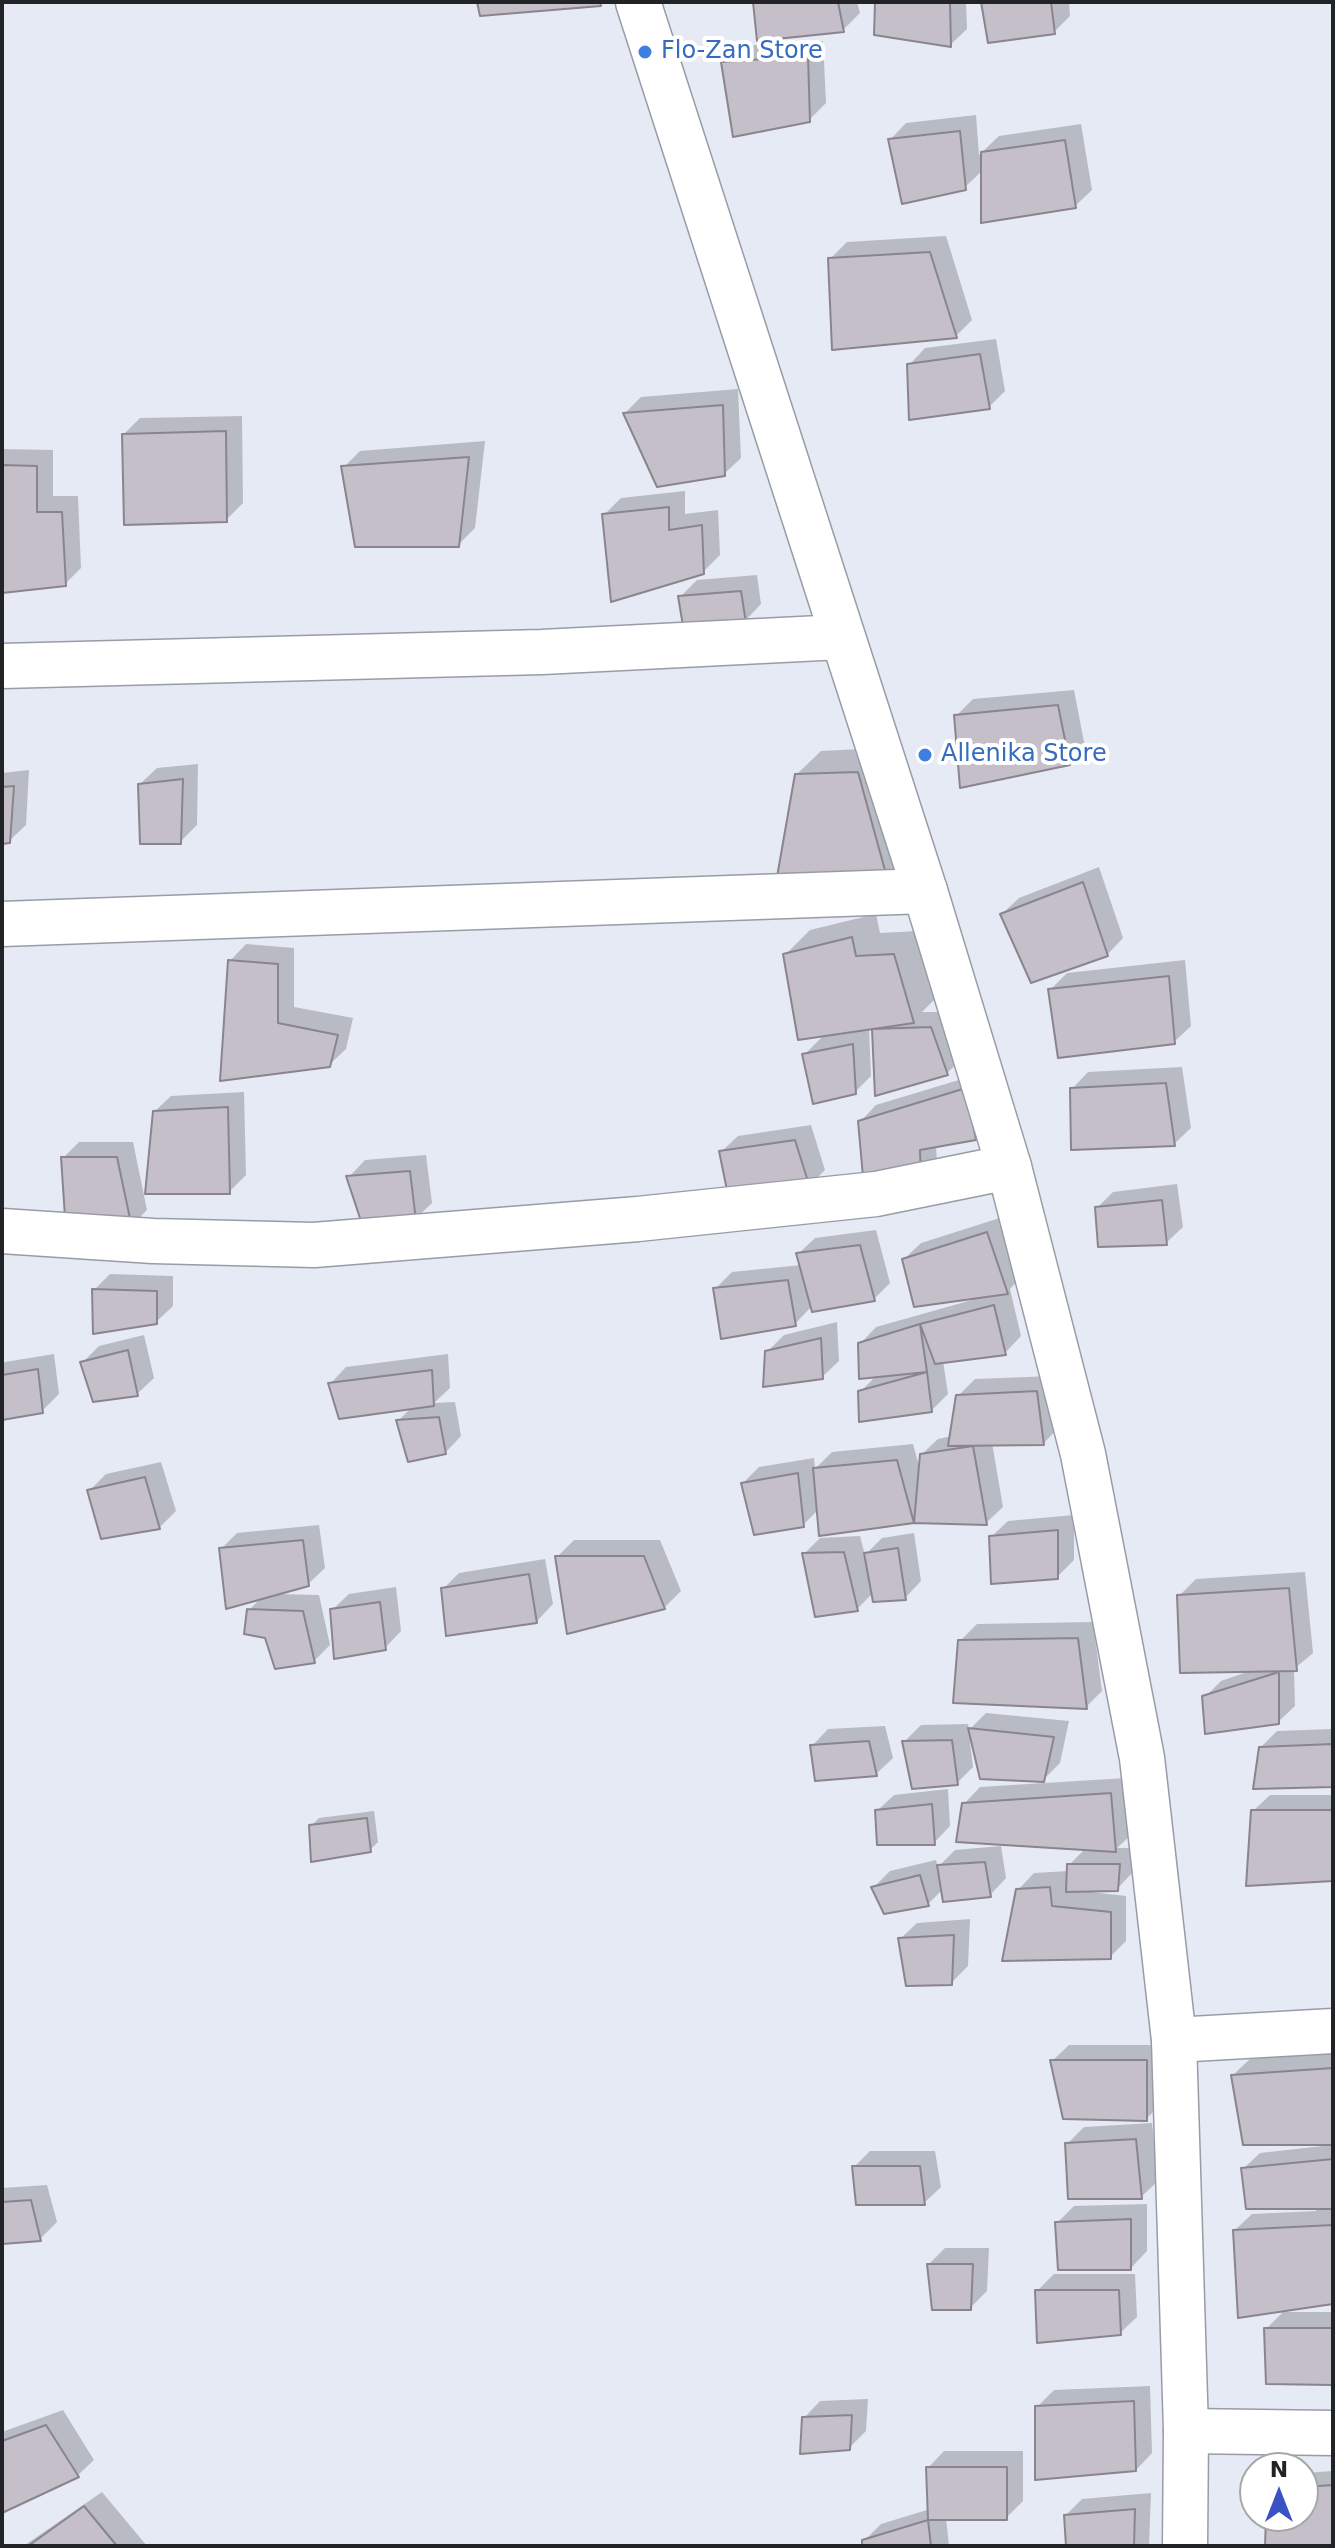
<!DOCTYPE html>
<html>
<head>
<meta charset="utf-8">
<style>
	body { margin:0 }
	#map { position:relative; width:1335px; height:2548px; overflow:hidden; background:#e6eaf5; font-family:"DejaVu Sans",sans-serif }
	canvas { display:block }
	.frame { position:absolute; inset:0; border:4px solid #212327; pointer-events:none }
	.north { position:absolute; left:1239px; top:2452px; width:80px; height:80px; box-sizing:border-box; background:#fff; border:2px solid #a6a7a9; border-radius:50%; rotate:0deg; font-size:22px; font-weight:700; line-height:32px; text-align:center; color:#212327 }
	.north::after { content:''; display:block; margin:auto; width:28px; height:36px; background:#3b52c5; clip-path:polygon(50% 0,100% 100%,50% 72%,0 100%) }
</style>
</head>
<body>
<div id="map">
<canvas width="1335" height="2548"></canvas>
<div class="frame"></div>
<div class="north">N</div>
</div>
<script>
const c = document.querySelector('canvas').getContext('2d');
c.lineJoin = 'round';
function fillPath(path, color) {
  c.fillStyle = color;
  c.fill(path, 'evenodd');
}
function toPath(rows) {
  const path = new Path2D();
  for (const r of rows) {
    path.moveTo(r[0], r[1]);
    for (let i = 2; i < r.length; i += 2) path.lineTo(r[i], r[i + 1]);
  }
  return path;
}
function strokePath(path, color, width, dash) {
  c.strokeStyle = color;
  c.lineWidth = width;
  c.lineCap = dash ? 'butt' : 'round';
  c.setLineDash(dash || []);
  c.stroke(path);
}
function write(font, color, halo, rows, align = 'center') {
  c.font = font + ' "DejaVu Sans",sans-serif';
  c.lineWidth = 8;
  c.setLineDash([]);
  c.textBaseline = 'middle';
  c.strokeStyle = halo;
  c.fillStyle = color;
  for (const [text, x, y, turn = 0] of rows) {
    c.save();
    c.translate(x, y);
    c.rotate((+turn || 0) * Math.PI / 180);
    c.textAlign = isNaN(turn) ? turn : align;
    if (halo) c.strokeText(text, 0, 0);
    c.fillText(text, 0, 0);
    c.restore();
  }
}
fillPath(toPath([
	[755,2,857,2,860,13,843,30],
	[877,2,966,2,967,29,950,45],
	[983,2,1069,2,1070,16,1054,32],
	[823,41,826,103,809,120,723,63,740,46],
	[976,115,979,155,999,136,1081,124,1092,190,1075,206,983,170,964,188,890,140,906,123],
	[946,236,972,320,956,336,830,259,847,242],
	[996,339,1005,391,989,407,909,365,925,348],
	[738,389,741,458,724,474,625,413,641,397],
	[242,416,243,503,226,520,124,434,140,418],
	[485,441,475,528,458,545,344,467,360,451],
	[2,449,53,450,53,496,78,496,81,568,65,584,2,591],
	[685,491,685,514,718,510,720,555,703,572,604,515,621,498],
	[757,575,761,604,745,621,680,597,697,580],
	[1074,690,1085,747,1069,763,956,716,973,699],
	[882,748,912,859,888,883,796,775,821,751],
	[198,764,197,825,180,842,140,784,157,768],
	[29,770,26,825,9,841,2,842,2,773],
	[1099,867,1123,938,1107,955,1002,914,1019,898],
	[876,914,880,933,918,931,937,997,922,1012,947,1012,964,1057,947,1073,877,1094,874,1027,869,1028,871,1076,855,1092,804,1055,824,1035,785,955,810,930],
	[246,944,294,948,294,1007,353,1018,346,1049,329,1065,222,1078,230,961],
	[1185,960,1191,1026,1174,1042,1050,990,1067,973],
	[1182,1067,1191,1128,1174,1144,1072,1089,1088,1072],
	[982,1073,991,1122,975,1138,936,1145,937,1164,920,1180,860,1122,876,1105],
	[244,1092,246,1175,229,1192,154,1112,171,1096],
	[811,1125,825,1170,809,1186,721,1152,738,1136],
	[79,1142,133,1142,147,1210,131,1226,63,1158],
	[426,1155,432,1203,415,1219,349,1177,365,1160],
	[1177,1184,1183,1227,1166,1243,1097,1208,1113,1192],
	[1003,1217,1023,1275,1010,1289,1021,1336,1005,1353,943,1361,948,1394,932,1410,860,1392,876,1376,860,1344,876,1327,972,1300,971,1297,904,1259,921,1243],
	[876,1230,890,1283,874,1299,812,1306,795,1324,716,1288,732,1272,801,1265,798,1254,815,1238],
	[110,1274,173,1276,173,1306,156,1322,94,1290],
	[837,1322,839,1361,822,1377,767,1352,784,1335],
	[144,1335,154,1378,137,1394,82,1363,99,1346],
	[54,1354,59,1394,42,1411,2,1418,2,1365,5,1362],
	[448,1354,450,1388,434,1403,455,1402,461,1436,445,1453,398,1421,412,1407,330,1384,346,1367],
	[1053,1376,1060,1426,1044,1443,992,1443,1003,1507,986,1523,914,1521,821,1534,819,1509,803,1525,743,1483,759,1467,814,1458,815,1469,832,1452,913,1444,920,1470,921,1455,938,1439,952,1436,958,1396,975,1379],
	[161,1462,176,1511,160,1527,102,1536,89,1491,106,1474],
	[1074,1515,1074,1560,1057,1577,991,1537,1008,1521],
	[319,1525,325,1568,308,1584,277,1594,319,1595,330,1645,314,1661,266,1636,249,1610,262,1597,221,1549,237,1533],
	[914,1533,921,1581,905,1598,873,1593,857,1609,804,1554,820,1538,860,1536,865,1555,882,1538],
	[574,1540,660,1540,681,1591,664,1608,558,1556],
	[545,1559,553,1604,537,1621,443,1589,459,1573],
	[1305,1572,1313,1653,1294,1669,1295,1706,1278,1722,1205,1697,1221,1681,1250,1671,1179,1596,1196,1579],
	[396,1587,401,1631,385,1648,332,1610,349,1594],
	[1093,1622,1102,1691,1086,1707,960,1641,977,1624],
	[986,1713,1069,1721,1060,1763,1043,1780,970,1742,973,1767,957,1783,904,1742,921,1725,968,1724,969,1730],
	[885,1726,893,1758,876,1774,812,1746,828,1729],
	[1333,1729,1333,1785,1260,1748,1277,1731],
	[1126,1778,1132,1834,1117,1848,1135,1848,1133,1872,1117,1889,1092,1890,1091,1892,1126,1896,1126,1941,1110,1957,1018,1890,1034,1873,1069,1871,1069,1865,1086,1848,964,1804,980,1787],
	[948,1789,950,1826,934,1843,877,1811,894,1795],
	[1270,1795,1333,1795,1333,1879,1253,1811],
	[374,1811,378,1842,370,1850,311,1826,319,1818],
	[1001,1846,1006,1878,990,1895,943,1889,928,1904,874,1887,890,1871,936,1860,938,1867,955,1850],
	[970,1919,968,1966,951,1983,900,1939,917,1923],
	[1069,2045,1163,2045,1163,2102,1146,2119,1052,2061],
	[1333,2053,1333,2302,1235,2230,1252,2214,1316,2211,1316,2207,1243,2169,1260,2153,1323,2146,1323,2143,1233,2075,1250,2059],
	[1152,2123,1158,2181,1141,2197,1067,2144,1084,2127],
	[870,2151,935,2151,941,2187,924,2203,854,2167],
	[47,2185,57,2222,40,2239,2,2242,2,2188],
	[1147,2204,1147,2251,1131,2268,1057,2223,1074,2206],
	[945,2248,989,2248,987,2291,970,2308,929,2264],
	[1054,2274,1135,2274,1137,2317,1120,2333,1037,2291],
	[1283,2312,1333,2312,1333,2383,1266,2329],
	[1150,2386,1152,2453,1136,2470,1037,2407,1054,2390],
	[868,2399,866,2431,849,2448,804,2418,820,2401],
	[63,2410,94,2460,77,2476,2,2511,2,2432],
	[944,2451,1023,2451,1023,2501,1006,2518,946,2518,949,2546,864,2546,864,2541,881,2524,930,2509,928,2468],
	[1333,2471,1333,2546,1267,2546,1268,2516,1303,2516,1303,2473],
	[102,2492,147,2546,24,2546,25,2545],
	[1151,2493,1149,2546,1068,2546,1066,2515,1082,2499]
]), '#0003');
const building = toPath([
	[477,2,600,2,601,6,480,16,477,2],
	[753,2,838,2,844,32,757,41,753,2],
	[875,2,950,2,951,47,874,35,875,2],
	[981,2,1051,2,1055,34,988,43,981,2],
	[808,56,810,122,733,137,721,62,808,56],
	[960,131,966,190,902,204,888,139,960,131],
	[1065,140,1076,208,981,223,981,152,1065,140],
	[930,252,957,338,832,350,828,258,930,252],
	[980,354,990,409,909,420,907,364,980,354],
	[723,405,725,476,657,487,623,413,723,405],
	[226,431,227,522,124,525,122,434,226,431],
	[469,457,459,547,355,547,341,466,469,457],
	[2,465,37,466,37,512,62,512,66,586,2,593,2,465],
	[669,507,669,530,702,525,704,574,611,602,602,514,669,507],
	[741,591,746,623,684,632,678,596,741,591],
	[1058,705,1070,765,960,788,954,715,1058,705],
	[858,772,889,885,777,877,795,774,858,772],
	[183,779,181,844,140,844,138,784,183,779],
	[14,786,10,843,2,844,2,787,14,786],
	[1083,882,1108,956,1031,983,1000,914,1083,882],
	[852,937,856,956,894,954,914,1023,798,1040,783,954,852,937],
	[228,960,278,964,278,1023,338,1035,330,1067,220,1081,228,960],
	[1169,976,1175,1044,1058,1058,1048,989,1169,976],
	[931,1027,948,1075,875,1096,872,1029,931,1027],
	[853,1044,856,1094,813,1104,802,1054,853,1044],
	[1166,1083,1175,1146,1071,1150,1070,1088,1166,1083],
	[966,1088,976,1140,920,1150,921,1182,864,1188,858,1121,966,1088],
	[228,1107,230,1194,145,1194,153,1111,228,1107],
	[795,1140,810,1188,729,1200,719,1151,795,1140],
	[61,1157,117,1157,132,1228,66,1232,61,1157],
	[410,1171,416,1221,362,1224,346,1176,410,1171],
	[1162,1200,1167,1245,1098,1247,1095,1207,1162,1200],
	[987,1232,1008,1294,914,1307,902,1259,987,1232],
	[860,1245,875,1301,812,1312,796,1253,860,1245],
	[788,1280,796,1326,721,1339,713,1288,788,1280],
	[92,1289,157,1291,157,1324,93,1334,92,1289],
	[994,1305,1006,1355,935,1364,920,1324,994,1305],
	[920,1324,927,1372,859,1379,858,1343,920,1324],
	[821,1338,823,1379,763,1387,765,1351,821,1338],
	[128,1350,138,1396,93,1402,80,1362,128,1350],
	[38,1369,43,1413,2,1420,2,1375,38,1369],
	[432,1370,434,1406,339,1419,328,1383,432,1370],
	[927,1372,932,1412,859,1422,858,1391,927,1372],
	[1037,1391,1044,1445,948,1446,956,1395,1037,1391],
	[439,1417,446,1454,408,1462,396,1420,439,1417],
	[973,1446,987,1525,914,1523,920,1454,973,1446],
	[897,1460,914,1523,819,1536,813,1468,897,1460],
	[798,1473,804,1527,754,1535,741,1483,798,1473],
	[145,1477,160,1529,101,1539,87,1490,145,1477],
	[1058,1530,1058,1579,991,1584,989,1536,1058,1530],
	[303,1540,309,1586,226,1609,219,1548,303,1540],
	[898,1548,906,1600,873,1602,864,1553,898,1548],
	[844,1552,858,1611,815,1617,802,1553,844,1552],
	[555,1556,644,1556,665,1609,567,1634,555,1556],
	[529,1574,537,1623,446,1636,441,1588,529,1574],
	[1289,1588,1297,1671,1180,1673,1177,1595,1289,1588],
	[380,1602,386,1650,334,1659,330,1609,380,1602],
	[247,1609,303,1611,315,1663,275,1669,265,1638,244,1634,247,1609],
	[1078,1638,1087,1709,953,1703,958,1640,1078,1638],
	[1279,1672,1279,1724,1205,1734,1202,1696,1279,1672],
	[968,1728,1054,1737,1044,1782,980,1779,968,1728],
	[952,1740,958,1785,912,1789,902,1741,952,1740],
	[869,1741,877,1776,815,1781,810,1745,869,1741],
	[1333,1744,1333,1787,1253,1789,1259,1747,1333,1744],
	[1111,1793,1116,1852,956,1842,962,1803,1111,1793],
	[932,1804,935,1845,877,1845,875,1810,932,1804],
	[1251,1810,1333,1810,1333,1881,1246,1886,1251,1810],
	[367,1818,371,1852,311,1862,309,1825,367,1818],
	[985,1862,991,1897,943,1902,937,1865,985,1862],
	[1067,1864,1120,1864,1118,1891,1066,1892,1067,1864],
	[920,1875,929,1906,884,1914,871,1887,920,1875],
	[1050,1887,1052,1906,1111,1912,1111,1959,1002,1961,1016,1889,1050,1887],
	[954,1935,952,1985,906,1986,898,1938,954,1935],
	[1050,2060,1147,2060,1147,2121,1063,2119,1050,2060],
	[1333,2068,1333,2145,1243,2145,1231,2075,1333,2068],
	[1136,2139,1142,2199,1068,2199,1065,2143,1136,2139],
	[1333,2159,1333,2209,1246,2209,1241,2168,1333,2159],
	[852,2166,920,2166,925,2205,856,2205,852,2166],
	[31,2200,41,2241,2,2244,2,2202,31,2200],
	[1131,2219,1131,2270,1058,2270,1055,2222,1131,2219],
	[1333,2225,1333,2304,1238,2318,1233,2230,1333,2225],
	[927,2264,973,2264,971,2310,932,2310,927,2264],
	[1035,2290,1119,2290,1121,2335,1037,2343,1035,2290],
	[1264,2328,1333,2328,1333,2385,1266,2384,1264,2328],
	[1134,2401,1136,2471,1035,2480,1035,2406,1134,2401],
	[852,2415,850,2450,800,2454,802,2417,852,2415],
	[46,2425,79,2477,2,2513,2,2441,46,2425],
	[926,2467,1007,2467,1007,2520,928,2520,926,2467],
	[1333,2485,1333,2546,1265,2546,1266,2516,1303,2516,1303,2487,1333,2485],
	[84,2506,117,2546,28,2546,84,2506],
	[1135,2509,1134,2546,1066,2546,1064,2515,1135,2509],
	[928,2520,931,2546,862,2546,862,2540,928,2520]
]);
fillPath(building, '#c5bfc9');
strokePath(building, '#8a848e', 2);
const street = toPath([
	[2,666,542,652,841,637],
	[2,924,925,891],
	[2,1231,153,1241,314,1245,638,1219,876,1194,1009,1167],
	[1174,2040,1333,2031],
	[1186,2431,1333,2433]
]);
const secondary = toPath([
	[638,2,925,891,1009,1167,1083,1454,1142,1758,1174,2040,1186,2431,1185,2546]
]);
strokePath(street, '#989ca6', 47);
strokePath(secondary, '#989ca6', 47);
strokePath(street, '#fff', 44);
strokePath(secondary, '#fff', 44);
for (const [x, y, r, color] of [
	[645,52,8,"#3f7fe0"],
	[925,755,8,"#3f7fe0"]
]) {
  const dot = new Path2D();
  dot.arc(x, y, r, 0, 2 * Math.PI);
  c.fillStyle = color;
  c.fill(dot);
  strokePath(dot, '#fff', 3);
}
write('24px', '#366cbe', '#fff', [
	["Flo-Zan Store",661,52],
	["Allenika Store",941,755]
], 'left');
</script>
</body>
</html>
